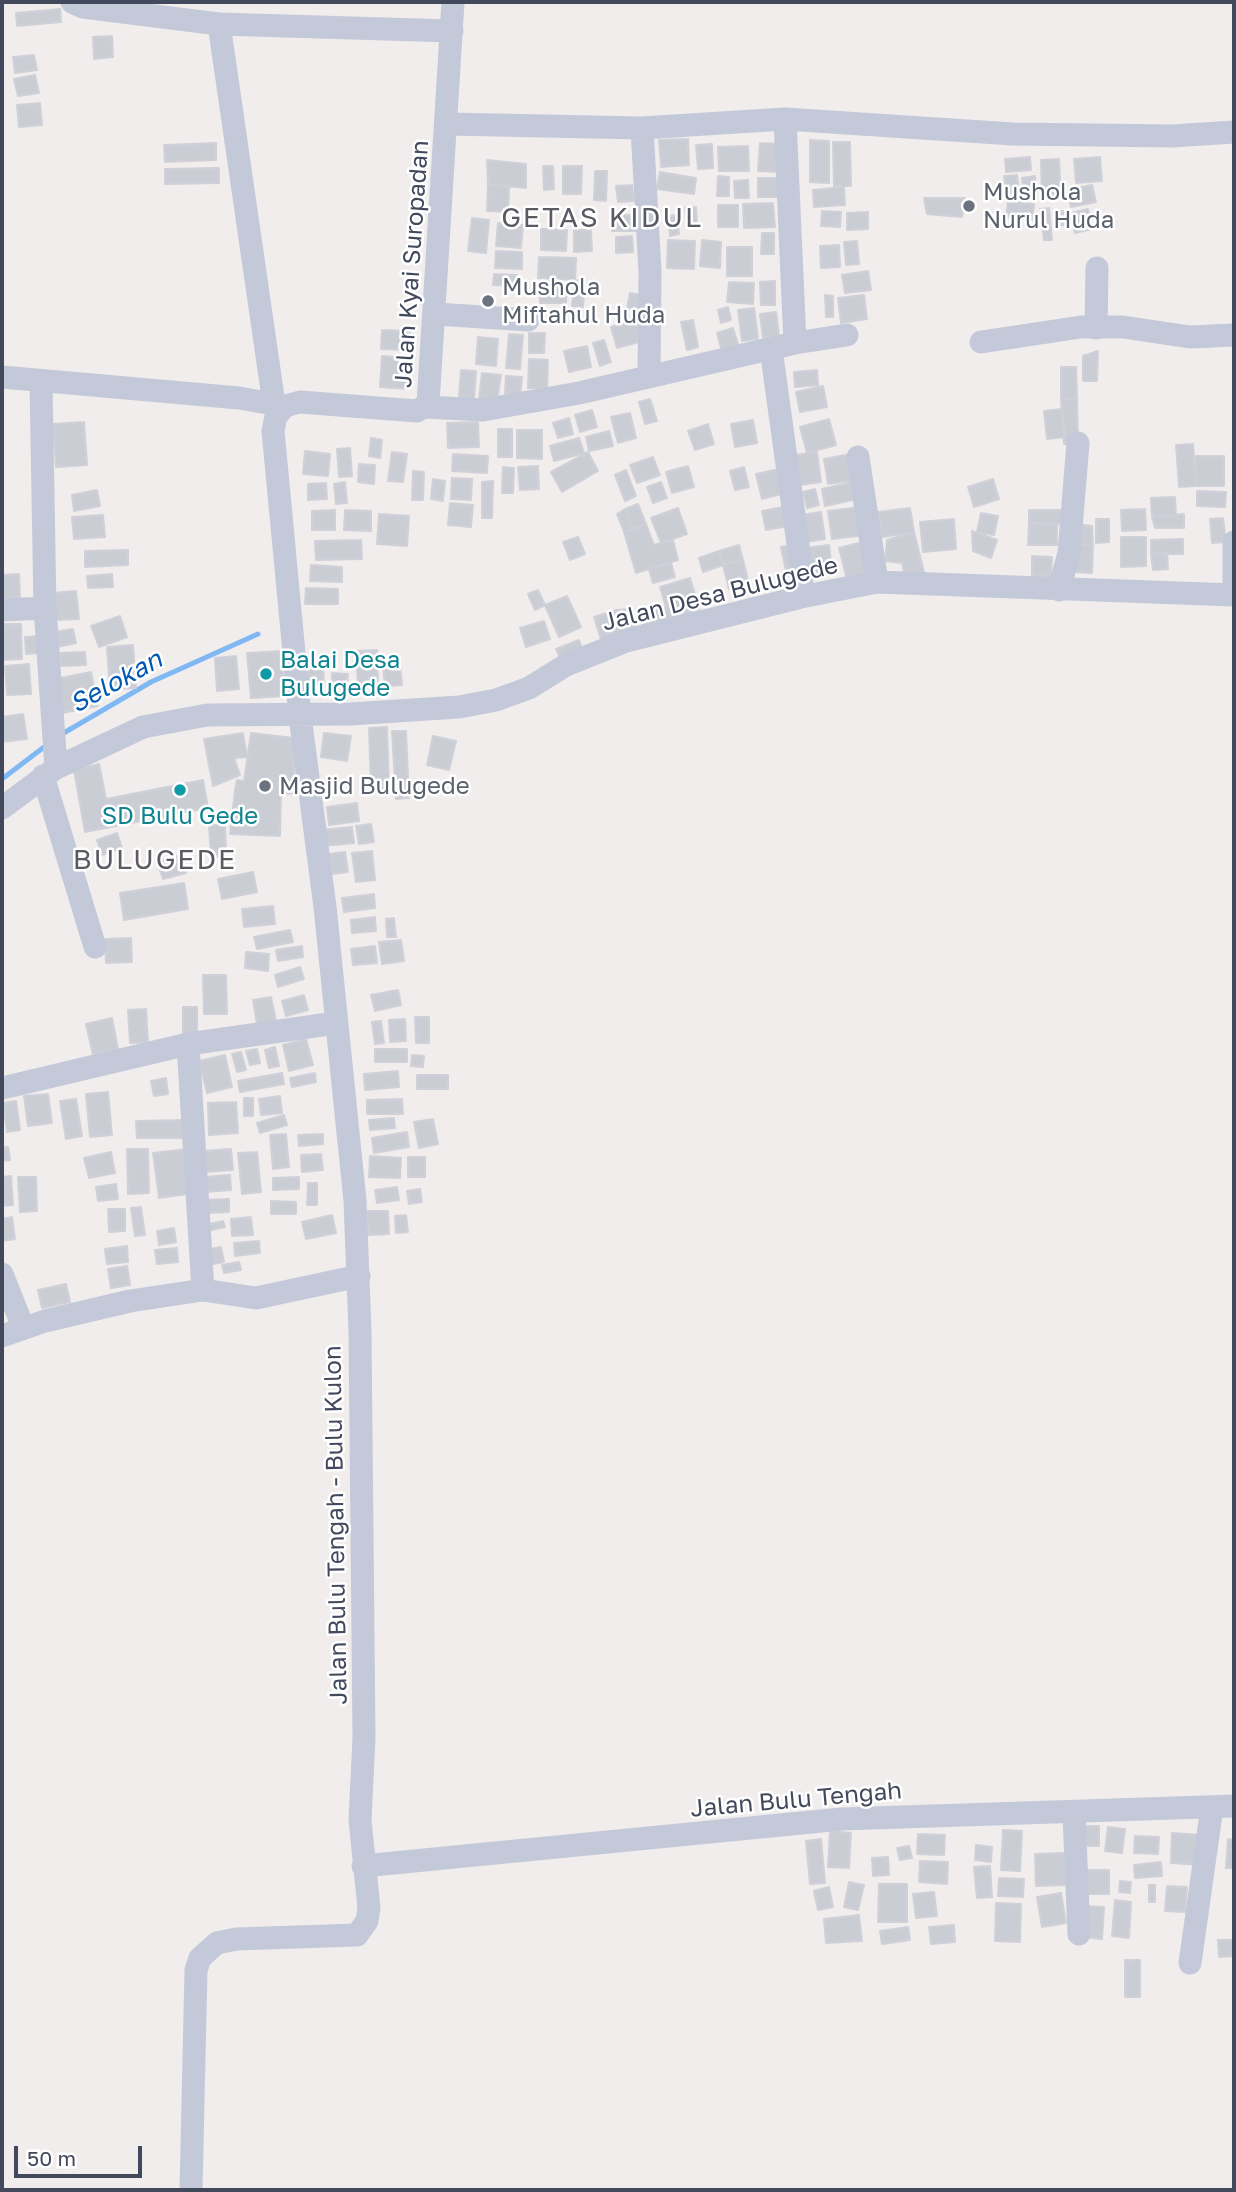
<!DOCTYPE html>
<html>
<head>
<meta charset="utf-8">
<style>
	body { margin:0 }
	#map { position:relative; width:1236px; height:2192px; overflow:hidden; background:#f0edec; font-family:"Golos Text",sans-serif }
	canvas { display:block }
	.frame { position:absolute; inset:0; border:4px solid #43495c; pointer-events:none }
	.scale { position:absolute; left:14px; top:2146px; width:128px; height:32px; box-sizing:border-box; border:4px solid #43495c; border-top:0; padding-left:9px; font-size:21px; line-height:24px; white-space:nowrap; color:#43495c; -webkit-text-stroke:5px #fff; paint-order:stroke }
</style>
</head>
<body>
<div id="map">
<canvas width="1236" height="2192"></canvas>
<div class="frame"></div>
<div class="scale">50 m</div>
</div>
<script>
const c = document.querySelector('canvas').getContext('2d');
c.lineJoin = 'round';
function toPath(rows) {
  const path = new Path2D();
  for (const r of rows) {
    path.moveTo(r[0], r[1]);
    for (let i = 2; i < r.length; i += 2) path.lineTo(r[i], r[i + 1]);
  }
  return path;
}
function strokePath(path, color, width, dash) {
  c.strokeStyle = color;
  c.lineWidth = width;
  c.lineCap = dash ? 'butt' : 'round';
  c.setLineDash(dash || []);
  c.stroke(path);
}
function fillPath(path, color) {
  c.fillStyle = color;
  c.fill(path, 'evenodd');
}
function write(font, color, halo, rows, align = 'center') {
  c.font = font + ' "Golos Text",sans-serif';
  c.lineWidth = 5;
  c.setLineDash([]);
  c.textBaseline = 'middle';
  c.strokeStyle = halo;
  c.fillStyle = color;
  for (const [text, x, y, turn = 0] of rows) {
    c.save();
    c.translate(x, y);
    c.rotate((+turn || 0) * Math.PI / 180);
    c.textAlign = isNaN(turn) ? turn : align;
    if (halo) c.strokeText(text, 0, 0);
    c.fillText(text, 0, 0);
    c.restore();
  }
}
strokePath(toPath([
	[62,734,151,682,258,634],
	[2,779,48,744]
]), '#7fb8f3', 5);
const building = toPath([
	[60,9,61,22,17,26,16,13,60,9],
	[112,36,113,57,94,59,93,37,112,36],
	[34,55,37,70,15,73,13,57,34,55],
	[35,75,39,93,18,96,14,79,35,75],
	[40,103,42,125,19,127,17,105,40,103],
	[688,139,689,165,661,167,659,140,688,139],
	[810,140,829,141,829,183,810,182,810,140],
	[833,142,850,142,851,186,834,186,833,142],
	[216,143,216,160,165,162,164,145,216,143],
	[760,143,781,144,779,172,758,171,760,143],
	[712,144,713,168,698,169,696,145,712,144],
	[748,146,749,171,719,171,718,147,748,146],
	[1030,157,1031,170,1006,172,1005,159,1030,157],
	[1100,157,1102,181,1076,183,1074,159,1100,157],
	[1059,159,1061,197,1042,198,1041,160,1059,159],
	[487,160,526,164,526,188,488,184,487,160],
	[543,166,553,166,554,189,544,190,543,166],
	[563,166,582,166,581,194,563,194,563,166],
	[219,168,219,183,165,184,165,169,219,168],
	[595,171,607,171,606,201,594,200,595,171],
	[660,172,696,178,694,194,657,189,660,172],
	[1017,175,1019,192,1006,194,1004,176,1017,175],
	[718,176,729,177,729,196,717,196,718,176],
	[1035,176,1037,198,1024,199,1022,178,1035,176],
	[758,178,781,178,781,197,758,197,758,178],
	[748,180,749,198,735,198,734,181,748,180],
	[488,184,509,187,508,212,487,211,488,184],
	[632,185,634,201,618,202,616,186,632,185],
	[1092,185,1096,202,1071,207,1067,190,1092,185],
	[844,187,845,205,814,207,813,190,844,187],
	[924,198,965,198,962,217,927,214,924,198],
	[1008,201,1034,204,1032,220,1006,217,1008,201],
	[773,203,775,227,744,228,743,204,773,203],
	[718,205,738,205,738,227,718,227,718,205],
	[685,207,696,207,697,223,687,224,685,207],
	[1049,208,1052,240,1044,240,1040,209,1049,208],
	[1088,209,1092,229,1075,233,1071,213,1088,209],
	[822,211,841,212,840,227,821,226,822,211],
	[1063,211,1064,225,1056,226,1055,212,1063,211],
	[868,212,868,229,847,230,847,213,868,212],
	[611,215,636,215,636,231,612,231,611,215],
	[677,215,679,234,670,236,668,216,677,215],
	[472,218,489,220,486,253,468,251,472,218],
	[498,223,523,225,521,248,496,246,498,223],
	[541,229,567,230,566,251,541,250,541,229],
	[574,230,591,230,592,251,574,252,574,230],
	[762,233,774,233,774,254,761,254,762,233],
	[632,236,633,252,616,253,616,237,632,236],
	[668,240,695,241,694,269,667,268,668,240],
	[702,240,721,242,720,268,700,266,702,240],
	[857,241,859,264,846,265,844,242,857,241],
	[839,245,840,267,821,268,820,246,839,245],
	[727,247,752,247,752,276,727,276,727,247],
	[496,251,522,252,522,269,495,268,496,251],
	[539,257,576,258,575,280,538,278,539,257],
	[868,271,871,290,845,293,842,275,868,271],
	[494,274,517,275,516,286,493,285,494,274],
	[575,280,585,281,583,307,572,306,575,280],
	[775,281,775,305,761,305,760,282,775,281],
	[729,282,754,283,753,304,727,302,729,282],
	[540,284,567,284,566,303,540,303,540,284],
	[630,293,648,296,645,312,627,308,630,293],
	[825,295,833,296,833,317,826,317,825,295],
	[864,295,867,319,841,323,838,298,864,295],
	[728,307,731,320,721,323,718,310,728,307],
	[754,308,758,339,742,341,738,310,754,308],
	[776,312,779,336,763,338,760,314,776,312],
	[636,320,642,341,617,348,611,327,636,320],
	[693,320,698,347,687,350,681,322,693,320],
	[733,328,740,350,723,355,717,333,733,328],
	[382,330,410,331,409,350,381,349,382,330],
	[529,333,545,333,544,353,529,353,529,333],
	[509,334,523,335,520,369,506,368,509,334],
	[478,337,498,339,496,366,476,364,478,337],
	[604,340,611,362,600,366,593,343,604,340],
	[587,346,591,367,569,372,564,351,587,346],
	[1098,351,1097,381,1083,381,1083,356,1098,351],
	[382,356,409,358,407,389,380,387,382,356],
	[529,359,548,360,547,389,528,388,529,359],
	[1061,367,1076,367,1077,399,1061,399,1061,367],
	[461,370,476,371,474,399,459,398,461,370],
	[817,370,818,385,795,387,794,372,817,370],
	[482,373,501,375,497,401,479,399,482,373],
	[506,376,522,377,520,396,505,394,506,376],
	[823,386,827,407,800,412,796,392,823,386],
	[650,399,657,421,645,424,639,402,650,399],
	[1061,399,1077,399,1078,443,1064,444,1061,399],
	[1062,409,1065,437,1047,439,1044,411,1062,409],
	[592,410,597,427,580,432,575,415,592,410],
	[630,413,636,438,618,443,611,417,630,413],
	[569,418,573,434,558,438,553,423,569,418],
	[829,419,836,445,807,453,800,427,829,419],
	[753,420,757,443,735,447,731,424,753,420],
	[84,422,87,465,56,467,53,424,84,422],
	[478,422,479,447,448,448,447,423,478,422],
	[708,424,714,444,695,450,688,431,708,424],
	[498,429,512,429,512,457,498,457,498,429],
	[517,430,542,430,542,459,517,458,517,430],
	[609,431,613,446,589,451,586,437,609,431],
	[371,438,382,440,380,458,369,456,371,438],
	[579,438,584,453,554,461,550,446,579,438],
	[1193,444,1196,486,1179,487,1176,445,1193,444],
	[350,448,352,476,339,477,337,449,350,448],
	[305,451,330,454,328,476,303,474,305,451],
	[392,452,407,454,403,482,388,481,392,452],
	[588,452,598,471,562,492,551,472,588,452],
	[817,452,821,482,800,485,796,455,817,452],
	[453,454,488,456,487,473,452,471,453,454],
	[851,454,855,480,828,484,824,459,851,454],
	[1196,456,1224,456,1224,486,1196,486,1196,456],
	[653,457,660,475,637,483,630,465,653,457],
	[359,464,375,465,374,484,358,482,359,464],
	[538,466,539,489,520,490,518,467,538,466],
	[688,466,694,487,672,493,666,472,688,466],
	[503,467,514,468,513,493,502,493,503,467],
	[744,467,749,487,735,490,730,471,744,467],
	[779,469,785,493,762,499,756,474,779,469],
	[626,470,636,496,625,501,615,475,626,470],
	[413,471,424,472,423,500,412,500,413,471],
	[452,478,472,479,471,500,451,499,452,478],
	[433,479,445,481,443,501,431,499,433,479],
	[993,479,999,499,974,507,968,487,993,479],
	[493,481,492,518,482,518,482,482,493,481],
	[345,482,347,503,336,504,334,484,345,482],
	[661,482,667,498,653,503,647,487,661,482],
	[853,482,857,499,825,506,822,489,853,482],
	[326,483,327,499,308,500,308,484,326,483],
	[815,489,819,505,807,508,803,492,815,489],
	[97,490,100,506,74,511,72,495,97,490],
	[1197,491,1226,492,1225,507,1197,506,1197,491],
	[1175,497,1176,516,1152,517,1151,498,1175,497],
	[450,503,473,505,471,527,448,525,450,503],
	[638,504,646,524,633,529,625,509,638,504],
	[784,507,788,526,766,530,762,511,784,507],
	[861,507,865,535,832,539,828,511,861,507],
	[678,508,687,534,661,543,651,518,678,508],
	[910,508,914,532,882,537,878,512,910,508],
	[625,509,633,529,624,532,617,514,625,509],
	[1145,509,1146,530,1122,531,1121,510,1145,509],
	[335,510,335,530,312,530,312,511,335,510],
	[345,510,371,511,371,531,344,530,345,510],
	[1029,510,1063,510,1063,524,1029,523,1029,510],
	[821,512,825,539,805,542,801,515,821,512],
	[981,513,998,516,994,535,977,532,981,513],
	[379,514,409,516,407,546,377,544,379,514],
	[1184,514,1184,528,1155,528,1152,517,1184,514],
	[103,515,105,537,74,539,72,517,103,515],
	[1223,518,1226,542,1212,543,1210,519,1223,518],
	[954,519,956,549,923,552,920,522,954,519],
	[1096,519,1109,519,1109,542,1096,543,1096,519],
	[1029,523,1057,524,1057,545,1028,545,1029,523],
	[646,524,654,545,673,540,678,560,636,573,624,532,646,524],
	[1076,524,1092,526,1093,545,1074,544,1076,524],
	[972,531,997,540,991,558,973,551,972,531],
	[914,532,926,580,907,584,902,563,885,561,887,540,914,532],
	[578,537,585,554,570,560,563,542,578,537],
	[1121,537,1146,537,1146,566,1121,567,1121,537],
	[1183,539,1183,554,1151,554,1151,540,1183,539],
	[361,540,362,559,316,560,315,541,361,540],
	[863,542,871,577,848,583,839,548,863,542],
	[796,544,802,573,787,576,781,547,796,544],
	[1074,544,1093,545,1092,573,1073,572,1074,544],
	[739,545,743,560,723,565,719,551,739,545],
	[829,545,832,570,809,573,806,548,829,545],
	[128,550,128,565,85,567,85,551,128,550],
	[719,551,723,565,703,572,699,558,719,551],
	[1167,553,1168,569,1153,570,1151,554,1167,553],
	[1032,556,1052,557,1051,576,1032,576,1032,556],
	[743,560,749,584,729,589,723,565,743,560],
	[671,563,675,577,653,583,649,569,671,563],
	[311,565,342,567,342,582,310,581,311,565],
	[19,574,20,598,2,599,2,575,19,574],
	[112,574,113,587,88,588,87,576,112,574],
	[690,578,702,618,645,634,639,615,666,607,660,587,690,578],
	[306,588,338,589,338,604,305,604,306,588],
	[538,590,545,605,535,610,528,594,538,590],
	[76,591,79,619,55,620,53,593,76,591],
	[567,596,581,627,559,637,545,605,567,596],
	[631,609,642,635,626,641,616,610,631,609],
	[616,610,626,641,604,649,594,617,616,610],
	[120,616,127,637,99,647,91,626,120,616],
	[544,621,550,639,526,647,520,628,544,621],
	[2,624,21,624,22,659,2,660,2,624],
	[73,629,76,643,52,648,49,633,73,629],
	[38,636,39,653,26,654,25,637,38,636],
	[579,640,586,658,562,662,556,649,579,640],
	[133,645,136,688,110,689,107,647,133,645],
	[377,650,378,684,358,685,356,651,377,650],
	[282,651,285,696,251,698,247,653,282,651],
	[85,652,86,665,61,666,60,653,85,652],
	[236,656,239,689,217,691,215,658,236,656],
	[29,664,31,694,7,695,5,666,29,664],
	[400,665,402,685,385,686,383,666,400,665],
	[323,666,324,685,308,686,306,668,323,666],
	[91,672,98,706,62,713,56,679,91,672],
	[332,673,348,674,347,685,332,685,332,673],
	[23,714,27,739,2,742,2,717,23,714],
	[387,727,389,789,371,789,369,728,387,727],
	[392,731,406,731,409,798,396,799,392,731],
	[243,733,247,757,234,758,240,775,213,786,204,739,243,733],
	[251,733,294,738,295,794,281,793,280,836,230,834,235,790,237,780,244,781,251,733],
	[324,733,351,736,347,761,321,757,324,733],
	[433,736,456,741,449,770,427,765,433,736],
	[99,764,106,799,203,780,208,808,85,832,74,770,99,764],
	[357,803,359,821,329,825,327,807,357,803],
	[371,824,374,842,359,844,356,826,371,824],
	[209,825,225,825,226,857,211,857,209,825],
	[352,827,354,843,322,846,321,830,352,827],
	[117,833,122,848,102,855,97,840,117,833],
	[372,851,375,880,356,882,352,853,372,851],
	[345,852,348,872,332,874,329,854,345,852],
	[181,855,186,873,163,879,157,862,181,855],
	[253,872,257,892,222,899,218,879,253,872],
	[184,883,188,909,124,920,120,893,184,883],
	[374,894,375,908,344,912,342,898,374,894],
	[273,906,275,924,244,927,242,909,273,906],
	[375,917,376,931,352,933,351,920,375,917],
	[394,918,396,937,387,937,386,919,394,918],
	[290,930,293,942,257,949,254,937,290,930],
	[131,938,132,962,106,963,105,939,131,938],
	[401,940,404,961,382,964,379,942,401,940],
	[302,946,303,957,278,961,276,950,302,946],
	[375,946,377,963,353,965,351,949,375,946],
	[246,952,269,954,268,971,245,968,246,952],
	[300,967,304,979,278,987,275,975,300,967],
	[203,975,226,975,227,1014,204,1014,203,975],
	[398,990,401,1005,375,1011,371,995,398,990],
	[304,995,308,1010,286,1016,282,1001,304,995],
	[271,997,276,1021,257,1024,253,1000,271,997],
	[183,1007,197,1007,197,1033,183,1033,183,1007],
	[146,1009,148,1042,130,1043,128,1010,146,1009],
	[415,1017,429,1017,429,1043,416,1043,415,1017],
	[112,1018,118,1049,93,1055,86,1024,112,1018],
	[405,1019,406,1041,390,1042,389,1020,405,1019],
	[381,1021,384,1043,375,1044,372,1022,381,1021],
	[306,1039,313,1065,289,1071,283,1045,306,1039],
	[275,1047,279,1066,269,1068,265,1050,275,1047],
	[257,1049,260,1063,250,1065,246,1051,257,1049],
	[375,1049,407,1049,407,1062,375,1062,375,1049],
	[241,1052,246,1070,237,1072,232,1054,241,1052],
	[225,1055,232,1087,207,1093,199,1061,225,1055],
	[412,1055,424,1056,423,1067,411,1066,412,1055],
	[398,1071,399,1087,365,1090,364,1074,398,1071],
	[282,1073,284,1084,240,1092,238,1081,282,1073],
	[315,1073,316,1082,292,1087,290,1078,315,1073],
	[417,1075,448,1075,448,1089,417,1089,417,1075],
	[166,1078,168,1094,154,1096,151,1081,166,1078],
	[108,1092,112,1135,90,1137,86,1094,108,1092],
	[48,1094,52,1123,28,1126,24,1096,48,1094],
	[280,1096,282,1113,261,1115,259,1099,280,1096],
	[244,1098,253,1098,253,1116,244,1116,244,1098],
	[76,1099,82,1136,66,1139,60,1101,76,1099],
	[402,1099,403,1114,367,1114,367,1100,402,1099],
	[16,1101,20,1130,7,1132,3,1103,16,1101],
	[236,1102,238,1133,209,1135,208,1103,236,1102],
	[284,1115,287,1125,260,1133,257,1123,284,1115],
	[394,1118,395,1128,370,1130,369,1120,394,1118],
	[433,1119,438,1144,419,1148,414,1122,433,1119],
	[187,1120,187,1138,137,1138,136,1121,187,1120],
	[407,1132,409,1147,374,1153,372,1138,407,1132],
	[286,1134,289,1167,273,1169,270,1135,286,1134],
	[323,1134,323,1144,299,1146,298,1135,323,1134],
	[2,1147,8,1147,10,1160,2,1161,2,1147],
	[127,1149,148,1149,149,1193,128,1194,127,1149],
	[188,1149,194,1193,159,1198,153,1153,188,1149],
	[231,1149,233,1170,204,1172,202,1151,231,1149],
	[111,1152,115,1173,89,1178,84,1158,111,1152],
	[257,1152,261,1192,242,1194,238,1153,257,1152],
	[321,1154,323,1170,302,1172,301,1155,321,1154],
	[370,1156,401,1158,400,1178,369,1177,370,1156],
	[408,1157,425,1157,425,1177,408,1177,408,1157],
	[230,1175,231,1190,205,1192,204,1177,230,1175],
	[11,1176,13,1205,2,1206,2,1177,11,1176],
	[18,1177,36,1177,37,1211,20,1212,18,1177],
	[299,1177,299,1189,273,1190,273,1178,299,1177],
	[308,1183,317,1183,317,1205,307,1205,308,1183],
	[116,1184,118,1199,98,1201,96,1187,116,1184],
	[397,1187,399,1200,377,1203,375,1190,397,1187],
	[420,1189,422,1202,409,1204,407,1191,420,1189],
	[229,1199,229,1212,204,1213,203,1200,229,1199],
	[271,1201,296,1202,296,1214,271,1214,271,1201],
	[141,1207,145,1235,135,1236,131,1208,141,1207],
	[108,1209,125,1209,125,1231,109,1232,108,1209],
	[367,1211,388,1211,389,1234,368,1235,367,1211],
	[332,1215,336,1233,306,1239,302,1222,332,1215],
	[406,1215,408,1232,396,1233,395,1216,406,1215],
	[12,1217,15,1239,2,1241,2,1219,12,1217],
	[251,1217,253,1235,232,1236,231,1219,251,1217],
	[223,1221,225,1227,203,1232,201,1226,223,1221],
	[174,1228,176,1242,159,1245,157,1231,174,1228],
	[259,1241,260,1253,235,1256,234,1243,259,1241],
	[127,1246,128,1262,107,1264,105,1249,127,1246],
	[221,1247,224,1262,208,1265,205,1250,221,1247],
	[177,1248,178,1262,157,1264,155,1250,177,1248],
	[239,1262,241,1270,224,1273,222,1265,239,1262],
	[127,1266,130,1285,111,1288,108,1269,127,1266],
	[66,1284,70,1302,42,1308,38,1290,66,1284],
	[1085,1826,1099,1826,1099,1846,1085,1846,1085,1826],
	[1108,1827,1125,1829,1122,1853,1105,1851,1108,1827],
	[1003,1830,1022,1831,1020,1871,1001,1870,1003,1830],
	[830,1831,851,1833,849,1868,828,1867,830,1831],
	[1172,1833,1204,1835,1202,1865,1171,1863,1172,1833],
	[918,1834,945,1835,944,1855,917,1854,918,1834],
	[1135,1836,1159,1837,1158,1854,1134,1853,1135,1836],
	[821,1839,825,1883,810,1884,806,1841,821,1839],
	[1228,1839,1234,1840,1234,1868,1226,1868,1228,1839],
	[976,1845,992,1847,991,1862,975,1860,976,1845],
	[909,1846,912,1858,900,1860,897,1848,909,1846],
	[1065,1853,1066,1885,1036,1886,1035,1854,1065,1853],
	[888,1857,889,1875,873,1876,872,1858,888,1857],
	[920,1861,948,1862,947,1884,919,1882,920,1861],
	[1161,1862,1162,1876,1135,1878,1134,1865,1161,1862],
	[990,1866,992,1897,977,1898,974,1867,990,1866],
	[1086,1870,1109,1870,1109,1894,1086,1894,1086,1870],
	[999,1878,1024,1879,1023,1897,998,1896,999,1878],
	[1120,1881,1131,1882,1130,1893,1119,1892,1120,1881],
	[849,1882,864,1885,858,1910,844,1907,849,1882],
	[879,1884,907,1884,907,1922,878,1922,879,1884],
	[1149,1885,1155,1885,1155,1902,1149,1902,1149,1885],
	[1167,1886,1187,1887,1185,1912,1165,1911,1167,1886],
	[829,1887,833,1907,818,1910,814,1891,829,1887],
	[934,1892,937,1916,916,1918,913,1894,934,1892],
	[1061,1893,1066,1923,1042,1927,1037,1897,1061,1893],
	[1115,1900,1131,1902,1129,1938,1112,1936,1115,1900],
	[996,1903,1021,1904,1020,1942,995,1941,996,1903],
	[1085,1906,1104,1907,1102,1939,1083,1937,1085,1906],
	[859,1915,862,1941,826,1943,824,1919,859,1915],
	[954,1925,955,1942,931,1944,929,1927,954,1925],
	[908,1927,910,1940,882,1944,880,1931,908,1927],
	[1218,1940,1234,1940,1234,1956,1219,1957,1218,1940],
	[1125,1960,1140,1960,1140,1997,1125,1997,1125,1960]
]);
fillPath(building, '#cbcdd5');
strokePath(building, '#d0d0d9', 2);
strokePath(toPath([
	[72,2,83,7,219,24,452,31],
	[219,24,274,404],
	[785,119,795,343],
	[448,124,642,128,785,119,1013,134,1172,136,1234,132],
	[642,128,650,272,649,376],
	[436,314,528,320],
	[1096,328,1097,268],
	[981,342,1081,327,1123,327,1190,337,1234,335],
	[771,349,802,573,801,597],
	[2,377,239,398,285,406],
	[41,382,45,608,56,768],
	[426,407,483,410,579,393,795,343,847,335],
	[858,457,877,582],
	[1059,590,1069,553,1078,443],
	[1234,595,1234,542],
	[2,610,45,608],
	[43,776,95,947],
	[2,808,56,768,143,727,207,715,350,714,459,707,496,700,529,688,566,665,626,641,801,597,877,582,1234,595],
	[188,1044,203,1290],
	[2,1088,188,1044,336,1023],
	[2,1274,23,1327],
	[2,1336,45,1321,130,1301,203,1290,256,1298,359,1276],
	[1074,1814,1079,1934],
	[363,1866,842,1819,1234,1806],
	[1190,1963,1212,1807],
	[191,2190,196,1970,200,1958,217,1943,236,1939,357,1935,367,1921,369,1908,360,1820,364,1738,360,1331,355,1201,325,907,300,716,273,431,276,416,285,406,300,402,417,411,428,404,453,2]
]), '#c4c9d9', 23);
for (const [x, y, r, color] of [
	[969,206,7,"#6b7280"],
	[488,301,7,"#6b7280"],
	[266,674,7,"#0f9aa8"],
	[265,786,7,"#6b7280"],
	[180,790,7,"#0f9aa8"]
]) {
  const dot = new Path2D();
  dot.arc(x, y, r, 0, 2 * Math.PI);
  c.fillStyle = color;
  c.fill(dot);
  strokePath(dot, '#fff', 2.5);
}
write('24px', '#5b616d', '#fff', [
	["Mushola",983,192],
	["Nurul Huda",983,220],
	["Mushola",502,287],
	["Miftahul Huda",502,315],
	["Masjid Bulugede",279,786]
], 'left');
write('24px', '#43495c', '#fff', [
	["Jalan Kyai Suropadan",412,264,-86],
	["Jalan Desa Bulugede",720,594,-14],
	["Jalan Bulu Tengah - Bulu Kulon",336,1525,-91],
	["Jalan Bulu Tengah",796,1800,-5]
]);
write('24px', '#0d838f', '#fff', [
	["Balai Desa",280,660],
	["Bulugede",280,688],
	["SD Bulu Gede",180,816,"center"]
], 'left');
write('italic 26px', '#0058b2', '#fff', [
	["Selokan",116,682,-29]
]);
c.letterSpacing = '2px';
write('28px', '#595a62', '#fff', [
	["GETAS KIDUL",602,218],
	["BULUGEDE",155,860]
]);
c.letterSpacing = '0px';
</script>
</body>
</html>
